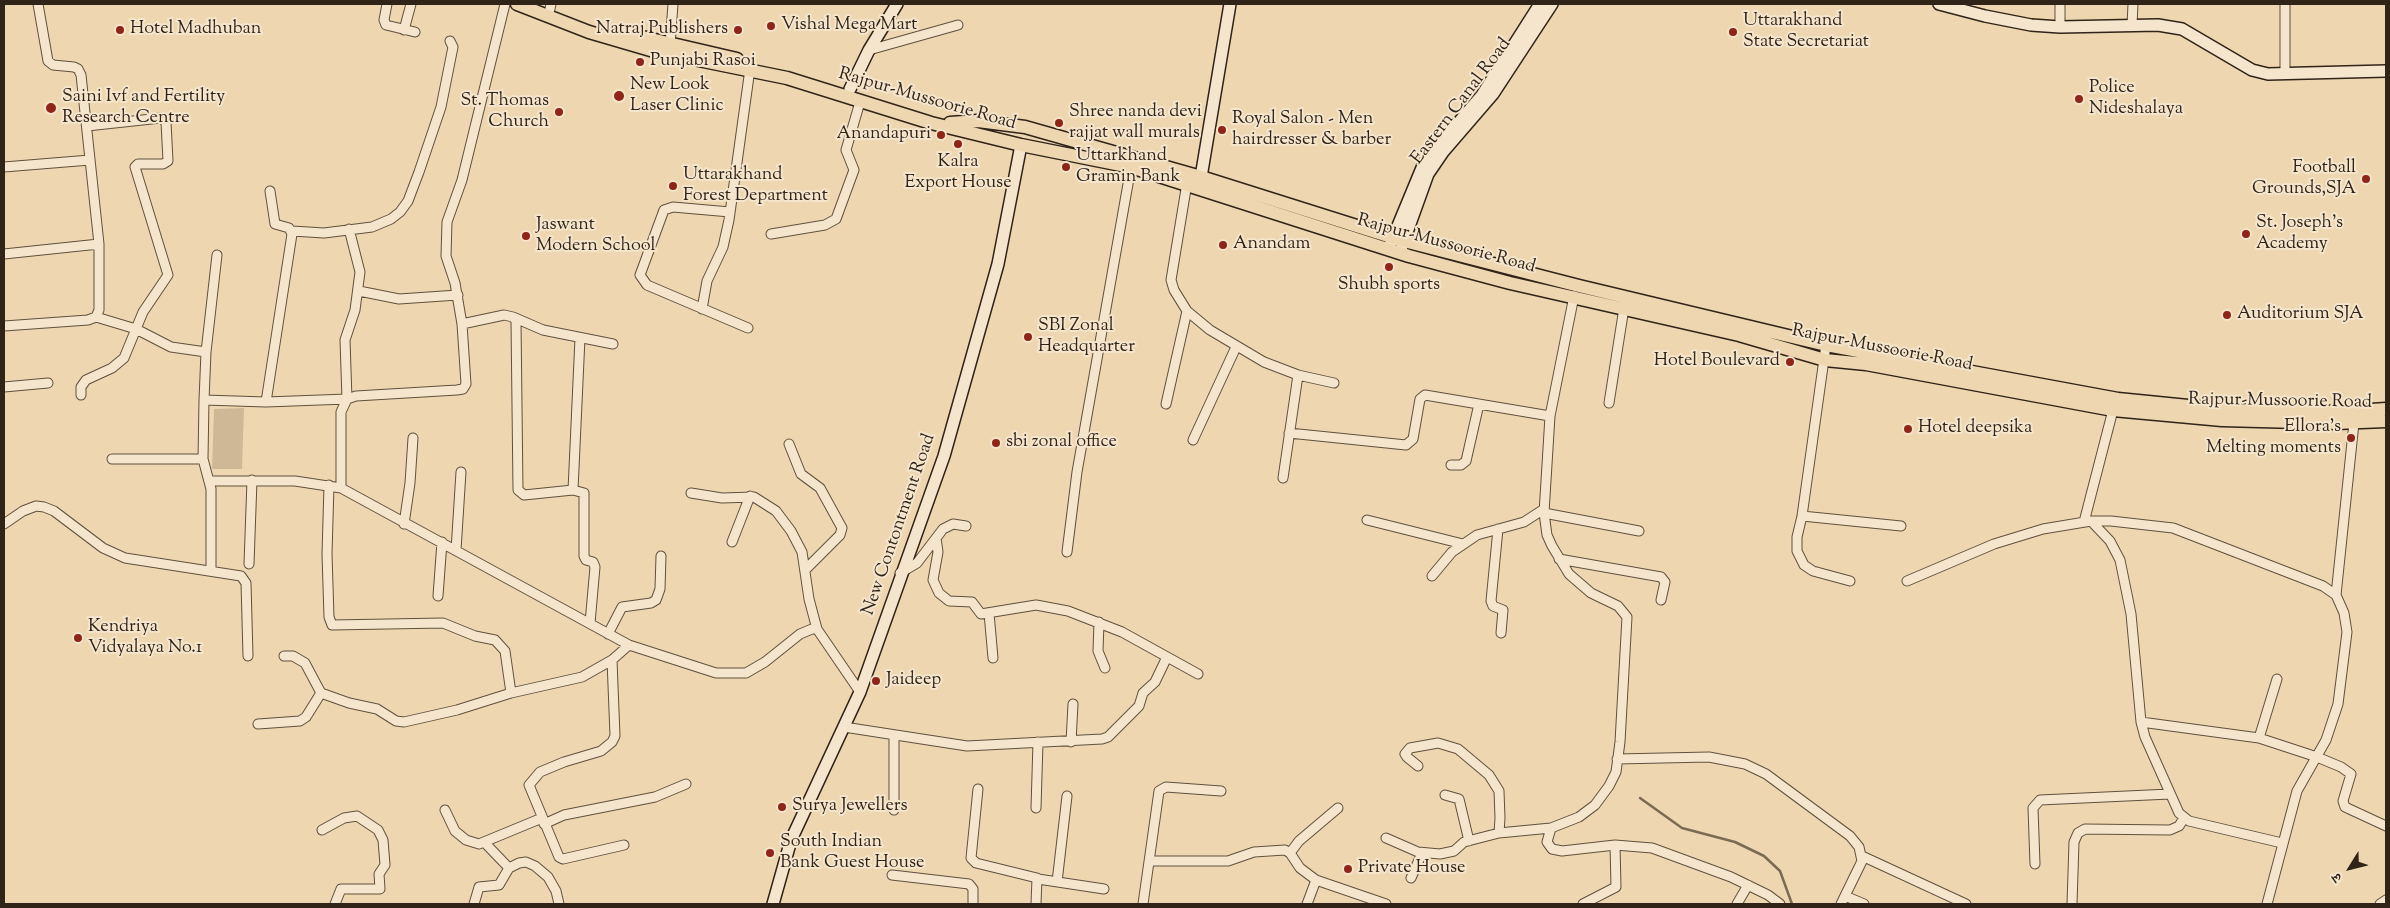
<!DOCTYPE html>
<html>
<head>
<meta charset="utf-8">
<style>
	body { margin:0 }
	#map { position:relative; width:2390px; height:908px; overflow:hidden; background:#eed7b0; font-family:"Sorts Mill Goudy","Noto Serif Devanagari",serif }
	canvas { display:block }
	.frame { position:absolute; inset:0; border:5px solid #302318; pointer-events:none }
	.north { position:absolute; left:2325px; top:843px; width:50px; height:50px; -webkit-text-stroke:4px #f4e5cc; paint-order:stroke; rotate:234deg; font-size:14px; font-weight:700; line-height:20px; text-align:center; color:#302318 }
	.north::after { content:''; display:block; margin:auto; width:18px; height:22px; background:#302318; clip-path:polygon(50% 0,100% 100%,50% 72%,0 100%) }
</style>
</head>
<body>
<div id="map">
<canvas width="2390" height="908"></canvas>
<div class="frame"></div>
<div class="north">उ</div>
</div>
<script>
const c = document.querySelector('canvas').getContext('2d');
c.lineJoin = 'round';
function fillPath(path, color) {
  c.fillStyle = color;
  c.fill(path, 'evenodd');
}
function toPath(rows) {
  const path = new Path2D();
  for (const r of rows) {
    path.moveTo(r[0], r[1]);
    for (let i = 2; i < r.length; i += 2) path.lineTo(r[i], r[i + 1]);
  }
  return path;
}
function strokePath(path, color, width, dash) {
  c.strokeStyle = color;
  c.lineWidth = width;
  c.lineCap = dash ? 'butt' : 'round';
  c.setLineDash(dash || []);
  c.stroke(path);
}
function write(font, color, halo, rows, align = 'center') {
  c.font = font + ' "Sorts Mill Goudy",serif';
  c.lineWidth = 4;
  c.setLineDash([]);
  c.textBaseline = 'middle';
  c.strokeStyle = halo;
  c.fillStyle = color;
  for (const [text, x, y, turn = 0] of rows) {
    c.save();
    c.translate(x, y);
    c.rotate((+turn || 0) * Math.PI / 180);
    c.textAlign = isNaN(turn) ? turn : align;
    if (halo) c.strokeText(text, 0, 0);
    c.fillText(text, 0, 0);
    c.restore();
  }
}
fillPath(toPath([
	[244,408,242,469,212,469,214,409]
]), '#ceb896');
strokePath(toPath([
	[1640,798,1682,828,1735,842,1764,856,1780,871,1792,904]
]), '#7b6a54', 2.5);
const street = toPath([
	[387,4,384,20,386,25,415,32],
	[2060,4,2060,27],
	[550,9,551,4],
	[2132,25,2133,4],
	[404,30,411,4],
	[670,45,673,4],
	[869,50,958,25],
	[2285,74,2285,4],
	[4,167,90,160],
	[1187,183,1171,280,1174,290,1187,311,1210,330,1264,362,1298,375,1334,383],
	[730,212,673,207,664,210,640,275,647,285,748,328],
	[292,231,324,233,372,227,391,219,400,212,408,201,419,172,441,107,453,47,450,41],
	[771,234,825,225,836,219,854,170,846,150,860,102],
	[4,254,99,244],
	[359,291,399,299,458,295],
	[702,309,707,281,723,247,729,220,750,69],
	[96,317,136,329,171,347,206,352],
	[513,317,543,330,613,344],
	[462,324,504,315,513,317,516,321,518,490,524,495,573,490,584,493,584,556,586,560,593,562,595,567,590,623],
	[4,326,88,320,96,317,99,310,99,244,81,75,78,69,74,67,53,65,48,61,38,4],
	[1826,345,1802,516,1797,537,1797,551,1804,565,1813,571,1850,581],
	[4,387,48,383],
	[81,395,81,387,86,380,112,368,124,358,143,312,168,275,135,167,138,164,163,164,168,161,166,122,161,118,87,126],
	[204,400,266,402,347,399,345,340,355,310,360,272,349,229],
	[266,402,292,234,289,228,275,224,270,191],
	[1609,403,1624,308],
	[1166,404,1187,311],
	[1289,433,1406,445,1413,439,1420,399,1425,395,1550,416],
	[1193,440,1236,347],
	[789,444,801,474,820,488,842,528,840,535,806,569],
	[112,459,203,459],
	[1451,465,1461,465,1466,461,1479,404],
	[1283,478,1298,375],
	[210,481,295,481,341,488,629,645,716,673,746,673,765,662,800,634,812,629,817,629,860,692],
	[329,485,327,554,329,617,332,625,443,623,475,636,495,640,505,651,511,693],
	[341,488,341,412,347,399,356,396,457,390,463,389,466,384,462,324,455,283,446,256,447,222,462,180,505,4],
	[573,490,580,338],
	[691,493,722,498,754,497,776,511,791,531,802,552,809,599,817,629],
	[1544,513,1639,531],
	[1802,516,1901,526],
	[1367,520,1463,544],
	[2091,521,2110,541,2120,560,2131,614,2141,722,2145,737,2179,813,2189,821,2282,843],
	[2084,522,2113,410],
	[4,524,23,511,36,506,44,507,54,511,103,548,125,558,241,576,246,583,248,656],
	[404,524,410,483,413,438],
	[1498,529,1491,601,1493,606,1503,610,1501,633],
	[936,538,938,552,933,580,939,593,949,601,972,602,981,614,1036,605,1068,611,1122,632,1198,674],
	[732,542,750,496],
	[456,550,461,472],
	[1067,552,1077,472,1131,167],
	[1559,559,1661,577,1665,582,1661,600],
	[249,564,252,480],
	[211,571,211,489,203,459,204,400,206,352,217,255],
	[900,573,917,563,943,529,953,524,966,526],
	[1432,576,1452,552,1477,535,1524,522,1544,509],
	[1907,581,1994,544,2043,529,2091,521,2111,521,2173,528,2323,586,2336,595,2344,613,2347,632,2338,704,2326,740,2297,791,2267,904],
	[2336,595,2354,423],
	[438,596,442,542],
	[989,613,993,658],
	[1099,622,1098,651,1105,668],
	[608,634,622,607,651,603,656,600,660,589,661,556],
	[284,656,293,656,305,663,321,693,349,703,377,709,396,721,404,722,457,710,511,693,582,677,612,660,629,645],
	[612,660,615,736,612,742,601,751,564,762,540,772,529,785,559,857,563,859,624,845],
	[2141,722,2259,738,2317,757,2341,767,2351,774,2343,801,2345,807,2386,826],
	[258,724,300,721,306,717,321,693],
	[844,727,967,746,1102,739,1108,737,1139,706,1143,693,1155,682,1167,657],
	[2259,738,2277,679],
	[1071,742,1073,704],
	[1617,759,1709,757,1745,764,1766,774,1850,836,1859,847,1862,861,1841,904],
	[1418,766,1407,757,1405,754,1410,748,1438,743,1458,749,1489,775,1499,791,1500,818,1499,833],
	[978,789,971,858,976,863,1037,878,1036,904],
	[1445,795,1459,799,1469,841],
	[1036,808,1038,742],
	[445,810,455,831,466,840,479,844,542,818],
	[894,810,894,735],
	[544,824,564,815,655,797,686,784],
	[1551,828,1547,842,1552,849,1562,851,1615,845,1652,848,1731,877,1768,895,1780,904],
	[322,830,344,818,357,816,378,830,383,840,385,865,379,874,380,889,341,889,335,904],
	[1386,838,1418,852,1440,854,1454,851,1464,842,1499,833,1551,828,1579,817,1595,805,1609,786,1616,772,1620,742,1627,617,1618,606,1591,593,1569,574,1552,546,1547,535,1544,513,1550,416,1574,296],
	[484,842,509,868],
	[1290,853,1299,841,1338,808],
	[1862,856,1966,904],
	[1149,861,1228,861,1254,852,1285,850,1290,853,1300,868,1316,880,1386,904],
	[2035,864,2033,808,2040,800,2170,794],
	[892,875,969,884,973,889,973,904],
	[1411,878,1422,853],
	[1038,879,1104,889],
	[1057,882,1067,796],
	[1845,896,1864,904],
	[474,904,479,887,499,885,509,868,519,863,526,862,535,866,548,877,556,891,559,904],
	[1143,904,1159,791,1166,787,1221,791],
	[1307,904,1316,880],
	[1583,904,1616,887,1615,845],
	[1737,904,1748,885],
	[2072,904,2074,842,2078,833,2085,829,2170,830,2179,826,2184,818],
	[2380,904,2386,900]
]);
const secondary = toPath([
	[1939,4,1985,16,2031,25,2060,27,2158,25,2182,29,2252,70,2268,74,2386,71],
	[850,89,869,50,897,4],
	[1201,177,1230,4],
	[1390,245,1424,163,1482,95,1540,4],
	[1401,249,1428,174,1443,152,1493,94,1552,4],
	[773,904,791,840,860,692,944,456,998,264,1021,145]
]);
const primary = toPath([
	[517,4,589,32,654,51,787,78,931,123,1021,145,1131,167,1409,256,1510,283,1739,335,1825,360,1866,364,2113,410,2222,420,2336,423,2386,421],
	[625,33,737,59],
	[950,123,978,121,1025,127,1201,177,1404,241,1579,286,1826,345,2118,399,2228,410,2341,412,2386,409]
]);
strokePath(street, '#60503e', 11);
strokePath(secondary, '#302318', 14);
strokePath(primary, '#302318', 15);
strokePath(street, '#f4e5cc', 9);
strokePath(secondary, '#f4e5cc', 11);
strokePath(primary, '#eed7b0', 12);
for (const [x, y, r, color] of [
	[771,26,5,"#8f2418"],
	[120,30,5,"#8f2418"],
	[738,30,5,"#8f2418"],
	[1733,32,5,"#8f2418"],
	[640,62,5,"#8f2418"],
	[619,96,6,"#8f2418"],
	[2079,99,5,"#8f2418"],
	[51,108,6,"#8f2418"],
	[559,112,5,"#8f2418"],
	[1059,123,5,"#8f2418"],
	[1222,130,5,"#8f2418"],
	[941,135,5,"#8f2418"],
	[958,144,5,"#8f2418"],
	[1066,167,5,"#8f2418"],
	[2366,179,5,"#8f2418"],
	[673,186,5,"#8f2418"],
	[2246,234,5,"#8f2418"],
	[526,236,5,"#8f2418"],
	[1223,245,5,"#8f2418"],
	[1389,267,5,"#8f2418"],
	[2227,315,5,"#8f2418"],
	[1028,337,5,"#8f2418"],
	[1790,362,5,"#8f2418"],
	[1908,429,5,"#8f2418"],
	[2351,438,5,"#8f2418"],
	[996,443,5,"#8f2418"],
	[78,638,5,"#8f2418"],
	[876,681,5,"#8f2418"],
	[782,807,5,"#8f2418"],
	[770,853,5,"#8f2418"],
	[1348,869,5,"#8f2418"]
]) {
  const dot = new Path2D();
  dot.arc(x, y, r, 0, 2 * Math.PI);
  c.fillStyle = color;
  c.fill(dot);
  strokePath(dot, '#f4e5cc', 2);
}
write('18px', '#302318', '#f4e5cc', [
	["Uttarakhand",1743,22],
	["State Secretariat",1743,43],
	["Vishal Mega Mart",781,26],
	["Hotel Madhuban",130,30],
	["Natraj Publishers",728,30,"right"],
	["Punjabi Rasoi",650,62],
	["New Look",630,86],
	["Laser Clinic",630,107],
	["Police",2089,89],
	["Nideshalaya",2089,110],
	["Saini Ivf and Fertility",62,98],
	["Research Centre",62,119],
	["St. Thomas",549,102,"right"],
	["Church",549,123,"right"],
	["Shree nanda devi",1069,113],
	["rajjat wall murals",1069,134],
	["Royal Salon - Men",1232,120],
	["hairdresser & barber",1232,141],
	["Anandapuri",931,135,"right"],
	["Uttarkhand",1076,157],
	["Gramin Bank",1076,178],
	["Kalra",958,163,"center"],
	["Export House",958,184,"center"],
	["Football",2356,169,"right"],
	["Grounds,SJA",2356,190,"right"],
	["Uttarakhand",683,176],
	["Forest Department",683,197],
	["St. Joseph's",2256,224],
	["Academy",2256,245],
	["Jaswant",536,226],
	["Modern School",536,247],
	["Anandam",1233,245],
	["Shubh sports",1389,286,"center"],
	["Auditorium SJA",2237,315],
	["SBI Zonal",1038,327],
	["Headquarter",1038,348],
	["Hotel Boulevard",1780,362,"right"],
	["Ellora's",2341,428,"right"],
	["Melting moments",2341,449,"right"],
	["Hotel deepsika",1918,429],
	["sbi zonal office",1006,443],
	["Kendriya",88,628],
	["Vidyalaya No.1",88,649],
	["Jaideep",886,681],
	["Surya Jewellers",792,807],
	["South Indian",780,843],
	["Bank Guest House",780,864],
	["Private House",1358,869]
], 'left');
write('18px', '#302318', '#f4e5cc', [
	["Rajpur-Mussoorie Road",927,100,16],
	["Eastern Canal Road",1462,102,-53],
	["Rajpur-Mussoorie Road",1446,245,15],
	["Rajpur-Mussoorie Road",1882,349,11],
	["Rajpur-Mussoorie Road",2280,402,1],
	["New Contontment Road",900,525,-71]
]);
</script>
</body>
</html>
